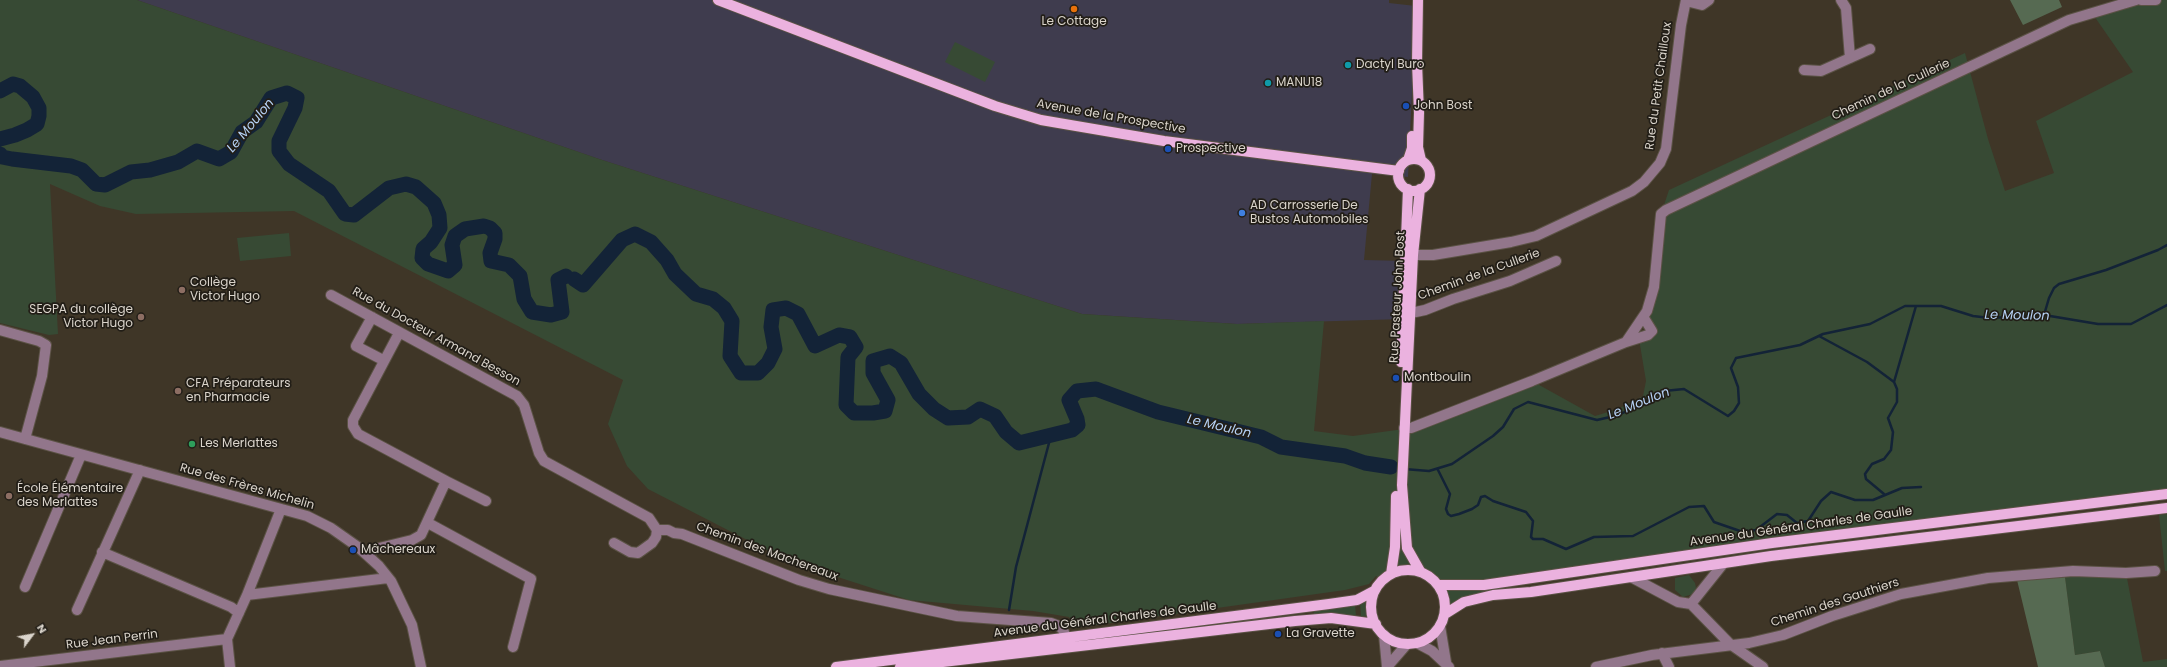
<!DOCTYPE html>
<html>
<head>
<meta charset="utf-8">
<style>
	body { margin:0 }
	#map { position:relative; width:2167px; height:667px; overflow:hidden; background:#3f3627; font-family:Poppins,sans-serif }
	canvas { display:block }
	.north { position:absolute; left:12px; top:615px; width:40px; height:40px; -webkit-text-stroke:3px #221e17; paint-order:stroke; rotate:58deg; font-size:11px; font-weight:700; line-height:16px; text-align:center; color:#dad4cb }
	.north::after { content:''; display:block; margin:auto; width:14px; height:18px; background:#dad4cb; clip-path:polygon(50% 0,100% 100%,50% 72%,0 100%) }
</style>
</head>
<body>
<div id="map">
<canvas width="2167" height="667"></canvas>
<div class="north">N</div>
</div>
<script>
const c = document.querySelector('canvas').getContext('2d');
c.lineJoin = 'round';
function fillPath(path, color) {
  c.fillStyle = color;
  c.fill(path, 'evenodd');
}
function toPath(rows) {
  const path = new Path2D();
  for (const r of rows) {
    if (r.length === 3) {
      path.moveTo(r[0] + r[2], r[1]);
      path.arc(r[0], r[1], r[2], 0, 2 * Math.PI);
      continue;
    }
    path.moveTo(r[0], r[1]);
    for (let i = 2; i < r.length; i += 2) path.lineTo(r[i], r[i + 1]);
  }
  return path;
}
function strokePath(path, color, width, dash) {
  c.strokeStyle = color;
  c.lineWidth = width;
  c.lineCap = dash ? 'butt' : 'round';
  c.setLineDash(dash || []);
  c.stroke(path);
}
function write(font, color, halo, rows, align = 'center') {
  c.font = font + ' Poppins,sans-serif';
  c.lineWidth = 3.5;
  c.setLineDash([]);
  c.textBaseline = 'middle';
  c.strokeStyle = halo;
  c.fillStyle = color;
  for (const [text, x, y, turn = 0] of rows) {
    c.save();
    c.translate(x, y);
    c.rotate((+turn || 0) * Math.PI / 180);
    c.textAlign = isNaN(turn) ? turn : align;
    if (halo) c.strokeText(text, 0, 0);
    c.fillText(text, 0, 0);
    c.restore();
  }
}
fillPath(toPath([
	[137,0,1389,0,1389,3,1416,6,1408,177,1372,174,1364,260,1406,261,1403,319,1237,324,1082,314,599,159]
]), '#3f3c4e');
fillPath(toPath([
	[0,0,137,0,599,159,1082,314,1237,324,1324,321,1314,431,1353,436,1411,428,1532,381,1595,416,1618,409,1643,396,1646,381,1639,339,1648,335,1644,318,1661,214,1669,190,1965,53,1988,139,2005,191,2054,173,2036,121,2133,72,2092,13,2156,0,2167,0,2167,494,1507,582,1438,585,1428,573,1410,569,1400,570,1383,579,1376,576,1369,584,1345,590,1075,628,1069,617,1033,611,909,600,788,561,648,489,627,466,608,424,623,380,294,211,136,214,100,206,50,184,58,334,49,335,0,323],
	[955,42,995,62,985,82,945,62],
	[289,233,291,256,240,261,237,238],
	[2167,514,2167,571,2165,571,2159,515],
	[2126,573,2143,662,2167,659,2167,667,2105,667,2100,651,2075,655,2065,577],
	[1689,575,1695,583,1696,588,1693,594,1683,597,1675,590,1675,578],
	[1446,589,1464,590,1491,591,1450,605],
	[1365,600,1366,616,1361,616,1360,602],
	[1355,604,1356,616,1314,614,1313,610]
]), '#374a34');
fillPath(toPath([
	[2010,0,2059,0,2062,7,2023,25],
	[2065,577,2075,655,2100,651,2105,667,2038,667,2017,580]
]), '#566a52');
strokePath(toPath([
	[2044,315,2049,298,2054,288,2059,284,2106,270,2158,250,2167,245],
	[1819,336,1867,362,1894,382,1897,389,1897,402,1888,418,1893,432,1891,450,1884,459,1872,464,1865,474,1866,479,1884,494],
	[1894,382,1916,306],
	[1391,467,1399,468],
	[1404,469,1429,471,1452,464,1493,436,1503,427,1514,409,1528,402,1597,420,1619,415,1664,391,1684,389,1728,416,1734,411,1739,403,1738,387,1731,368,1736,358,1800,345,1823,334,1870,324,1905,306,1941,306,1973,316,1990,318,2044,315,2098,324,2131,324,2167,305],
	[1438,470,1450,494,1446,509,1448,514,1451,516,1459,514,1472,509,1478,505,1481,497,1485,496,1493,501,1526,512,1533,521,1531,537,1533,539,1543,539,1566,549,1594,537,1633,536,1689,507,1704,506,1714,522,1740,531,1750,531,1756,530,1777,514,1787,515,1797,523,1808,521,1821,501,1831,492,1855,500,1873,500,1902,488,1921,487],
	[1009,610,1016,567,1049,443,1048,437]
]), '#132337', 2.5);
strokePath(toPath([
	[0,91,13,84,20,86,33,97,39,108,39,116,37,124,27,130,15,135,0,139],
	[0,154,2,157,12,159,71,166,82,170,96,184,105,185,131,172,150,170,178,162,197,151,219,159,231,152,242,132,256,122,271,98,287,93,297,98,295,108,279,141,279,151,289,164,329,191,345,214,354,215,389,188,406,184,416,187,434,203,439,215,440,228,431,242,423,249,422,258,428,264,448,271,455,265,452,245,455,236,465,229,484,226,490,228,495,233,495,239,490,253,491,261,509,265,520,276,524,299,532,312,551,315,562,312,558,280,566,276],
	[574,279,583,285,622,240,635,234,651,242,667,260,675,274,696,294,713,299,724,308,732,321,730,356,741,373,758,373,768,363,775,349,771,327,773,310,786,308,798,314,815,346,839,335,850,337,856,347,848,357,846,405,854,413,873,413,885,411,888,400,873,373,873,361,890,356,901,363,919,394,934,409,948,418,968,417,980,409,995,416,1006,432,1019,443,1072,430,1078,425,1077,419,1069,400,1077,391,1096,389,1158,412,1261,437,1281,447,1345,456,1365,463,1391,467]
]), '#132337', 15);
const minor = toPath([
	[1841,0,1846,8,1850,58],
	[2141,0,2156,0],
	[1686,1,1702,5,1709,0],
	[1804,70,1821,71,1870,49],
	[1406,255,1433,255,1511,242,1536,236,1632,191,1644,182,1660,163,1666,149,1681,25,1686,0],
	[331,295,517,396,524,405,539,453,544,461,649,518,657,530],
	[1411,313,1425,310,1453,299,1510,281,1556,261],
	[372,317,356,346,383,360],
	[0,330,39,341,46,345,42,376,25,439],
	[1626,342,1648,335,1652,331,1644,318],
	[1404,428,1411,428,1532,381,1626,342,1647,311,1654,287,1661,214,1666,210,2069,20,2136,0],
	[0,432,307,516,331,528,358,547,379,566,391,581,412,625,421,667],
	[446,481,486,501],
	[428,523,531,579,513,647],
	[657,530,668,530,674,533,682,534,799,580,829,589,957,616,1051,623,1059,626,1063,630,1069,644],
	[614,543,630,552,638,553,652,543,656,537,657,530],
	[102,552,231,607,239,613],
	[365,553,379,548,412,540,421,535,446,481,358,434,353,426,353,420,399,333],
	[1631,577,1678,602,1691,604],
	[25,587,81,455],
	[247,595,388,578],
	[1691,604,1730,644,1763,667],
	[1691,604,1723,564],
	[77,610,140,470],
	[1440,626,1446,662],
	[1384,635,1387,667],
	[1417,643,1432,651,1449,667],
	[1662,653,1669,667],
	[0,666,227,639],
	[230,667,227,639,247,595,281,509],
	[1387,667,1407,644],
	[1596,667,1652,655,1749,643,1783,635,1832,616,1901,594,1988,578,2073,571,2126,573,2155,571]
]);
const major = toPath([
	[718,0,995,106,1041,120,1164,141,1399,171],
	[1418,0,1417,63,1419,113,1418,147,1421,160],
	[1414,175,16],
	[1408,160,1412,148,1412,136],
	[1401,362,1408,189],
	[1408,607,37],
	[1420,571,1407,548,1402,485,1413,255,1420,189],
	[1391,574,1395,547,1396,496],
	[1438,585,1484,585,1772,543,2167,494],
	[1445,614,1464,602,1493,595,1531,592,1771,556,2167,508],
	[836,667,1329,604,1357,600,1374,591],
	[900,667,1295,621,1331,618,1376,624]
]);
strokePath(minor, '#5b5245', 12);
strokePath(major, '#5b5245', 12);
strokePath(minor, '#92768b', 10);
strokePath(major, '#ebb2df', 10);
for (const [x, y, r, color] of [
	[1074,9,4,"#e8710a"],
	[1348,65,4,"#0f9aa8"],
	[1268,83,4,"#0f9aa8"],
	[1406,106,4,"#1a4fb4"],
	[1168,149,4,"#1a4fb4"],
	[1242,213,4,"#3f7fe0"],
	[182,290,4,"#8d6e63"],
	[141,317,4,"#8d6e63"],
	[1396,378,4,"#1a4fb4"],
	[178,391,4,"#8d6e63"],
	[192,444,4,"#2e9e5b"],
	[9,496,4,"#8d6e63"],
	[353,550,4,"#1a4fb4"],
	[1278,634,4,"#1a4fb4"]
]) {
  const dot = new Path2D();
  dot.arc(x, y, r, 0, 2 * Math.PI);
  c.fillStyle = color;
  c.fill(dot);
  strokePath(dot, '#221e17', 1.5);
}
write('12px', '#dad4cb', '#221e17', [
	["Le Cottage",1074,22,"center"],
	["Dactyl Buro",1356,65],
	["MANU18",1276,83],
	["John Bost",1414,106],
	["Prospective",1176,149],
	["AD Carrosserie De",1250,206],
	["Bustos Automobiles",1250,220],
	["Collège",190,283],
	["Victor Hugo",190,297],
	["SEGPA du collège",133,310,"right"],
	["Victor Hugo",133,324,"right"],
	["Montboulin",1404,378],
	["CFA Préparateurs",186,384],
	["en Pharmacie",186,398],
	["Les Merlattes",200,444],
	["École Élémentaire",17,489],
	["des Merlattes",17,503],
	["Mâchereaux",361,550],
	["La Gravette",1286,634]
], 'left');
write('12px', '#dad4cb', '#221e17', [
	["Rue du Petit Chailloux",1659,86,-82],
	["Chemin de la Cullerie",1891,90,-25],
	["Avenue de la Prospective",1111,117,10],
	["Chemin de la Cullerie",1479,275,-20],
	["Rue Pasteur John Bost",1398,297,-87],
	["Rue du Docteur Armand Besson",436,337,29],
	["Rue des Frères Michelin",247,487,16],
	["Avenue du Général Charles de Gaulle",1801,527,-8],
	["Chemin des Machereaux",767,552,20],
	["Chemin des Gauthiers",1835,603,-18],
	["Avenue du Général Charles de Gaulle",1105,620,-7],
	["Rue Jean Perrin",112,640,-7]
]);
write('italic 13px', '#b6d2f6', '#221e17', [
	["Le Moulon",251,126,-50],
	["Le Moulon",2017,316,1],
	["Le Moulon",1639,404,-22],
	["Le Moulon",1219,427,13]
]);
</script>
</body>
</html>
